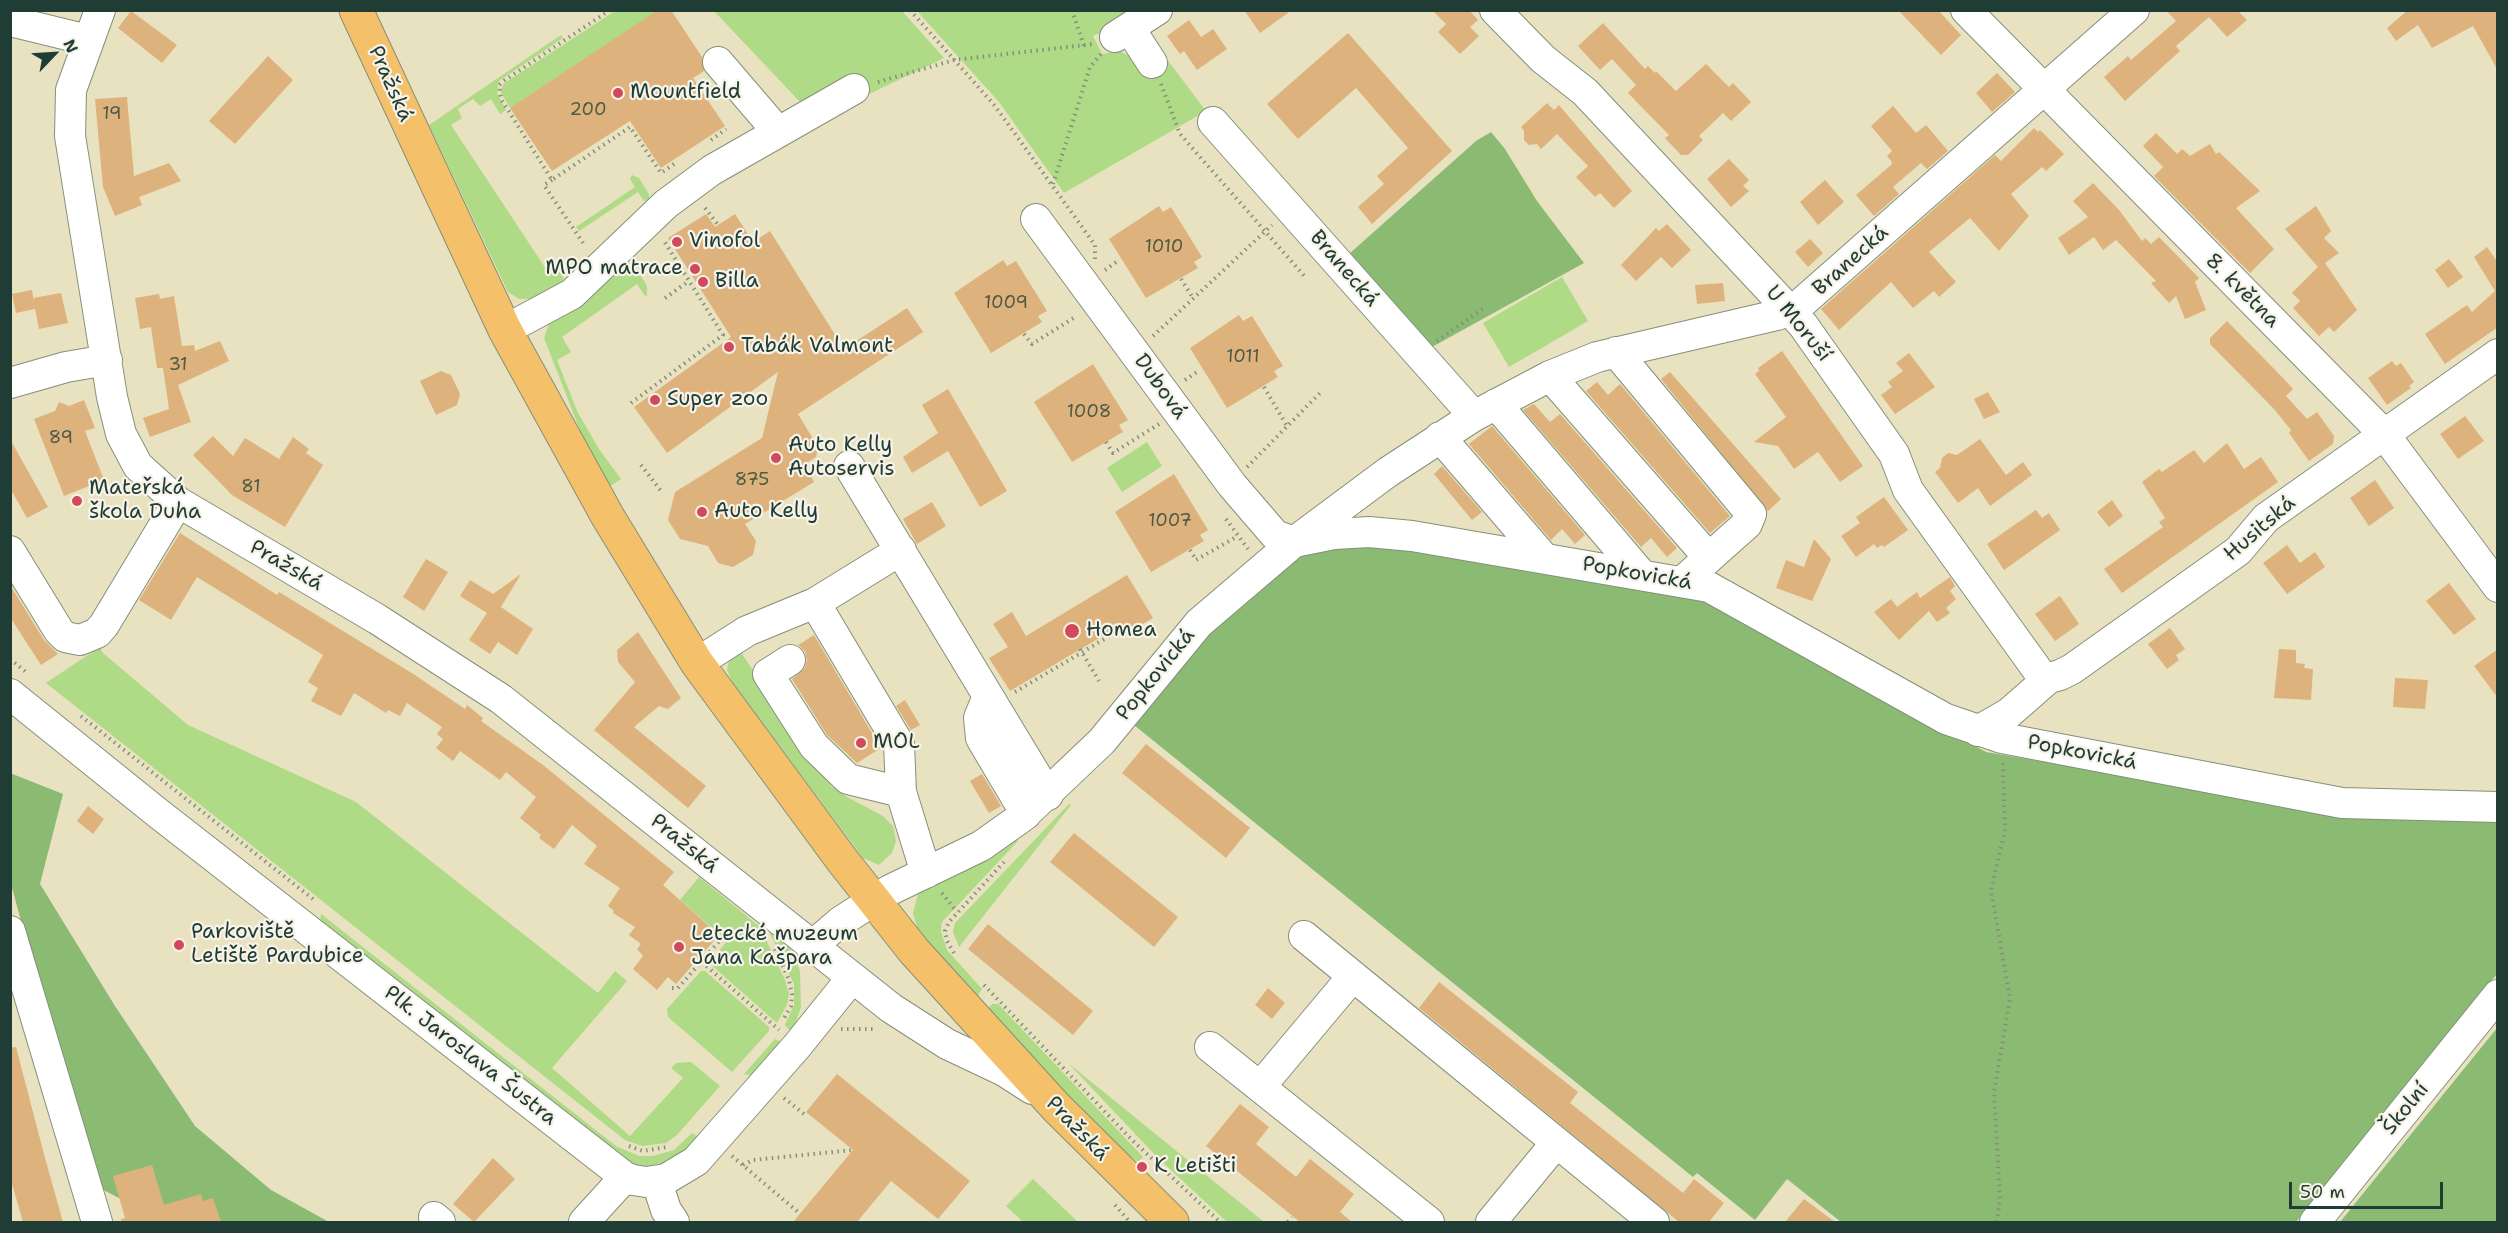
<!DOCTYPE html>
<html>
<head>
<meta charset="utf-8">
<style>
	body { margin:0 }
	#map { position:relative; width:2508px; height:1233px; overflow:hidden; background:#e8e2c1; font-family:"Shantell Sans",sans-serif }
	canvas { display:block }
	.frame { position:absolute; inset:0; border:12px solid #1f3d34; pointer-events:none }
	.north { position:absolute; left:24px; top:24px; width:60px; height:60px; -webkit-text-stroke:4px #f7f3e8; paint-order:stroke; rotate:65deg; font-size:16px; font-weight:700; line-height:24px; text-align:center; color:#1f3d34 }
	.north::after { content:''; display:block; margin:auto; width:21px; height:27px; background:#1f3d34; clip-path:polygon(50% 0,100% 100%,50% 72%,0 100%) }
	.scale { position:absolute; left:2289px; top:1182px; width:154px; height:27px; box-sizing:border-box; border:3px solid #1f3d34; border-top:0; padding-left:8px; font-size:18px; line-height:21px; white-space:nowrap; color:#1f3d34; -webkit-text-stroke:4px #f7f3e8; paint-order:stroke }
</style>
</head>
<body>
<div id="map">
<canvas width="2508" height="1233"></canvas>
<div class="frame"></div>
<div class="north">N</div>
<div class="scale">50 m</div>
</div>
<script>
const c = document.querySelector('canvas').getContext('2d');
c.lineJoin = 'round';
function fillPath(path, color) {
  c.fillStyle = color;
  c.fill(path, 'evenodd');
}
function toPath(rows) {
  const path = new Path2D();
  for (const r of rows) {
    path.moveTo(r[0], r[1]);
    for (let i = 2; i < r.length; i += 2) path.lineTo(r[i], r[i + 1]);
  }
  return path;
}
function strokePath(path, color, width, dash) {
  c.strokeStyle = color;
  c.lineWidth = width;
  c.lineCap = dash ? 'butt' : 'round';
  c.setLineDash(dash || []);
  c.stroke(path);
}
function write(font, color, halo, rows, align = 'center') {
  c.font = font + ' "Shantell Sans",sans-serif';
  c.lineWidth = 4.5;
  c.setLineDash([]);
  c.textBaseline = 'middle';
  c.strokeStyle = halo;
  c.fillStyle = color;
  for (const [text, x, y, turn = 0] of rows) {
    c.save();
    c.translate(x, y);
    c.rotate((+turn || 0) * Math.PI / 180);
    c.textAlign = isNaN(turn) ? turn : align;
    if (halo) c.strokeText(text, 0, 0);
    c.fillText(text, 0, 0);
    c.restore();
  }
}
fillPath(toPath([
	[1124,10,1133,11,1118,25,1093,36,1102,54,1119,51,1128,55,1144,73,1166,58,1206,111,1064,193,999,102,917,11],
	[615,11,658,11,510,108,501,92,503,84],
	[714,11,902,11,944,58,861,98,802,104],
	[561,35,563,38,499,81,497,93,506,110,500,114,491,99,480,106,473,99,458,109,462,118,451,125,546,269,558,263,564,272,562,285,532,299,519,299,508,292,429,125],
	[632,175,639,178,649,194,649,200,644,201,638,192,579,231,576,227,635,187,630,179],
	[620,270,639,273,647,286,647,295,645,296,637,284,562,337,571,352,557,360,577,411,599,449,621,479,608,488,585,443,544,338,550,321],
	[1562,277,1588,321,1509,367,1483,323],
	[1147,442,1162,466,1122,492,1107,468],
	[100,647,103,653,188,725,356,802,598,993,615,971,627,981,552,1068,630,1136,683,1078,671,1068,676,1063,691,1062,720,1086,677,1135,666,1143,642,1146,625,1140,46,683],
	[738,648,831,786,849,798,883,816,893,826,896,841,892,853,879,865,863,858,732,682,727,670,729,660],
	[1069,804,1071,805,959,947,953,932,955,923],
	[1010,833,1018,841,942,922,941,931,947,950,982,989,976,999,918,931,913,913,918,894,929,884],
	[699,877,760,927,785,980,789,994,787,1005,777,1023,709,963,727,941,680,900],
	[321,914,616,1146,639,1156,653,1156,674,1150,692,1133,702,1139,664,1163,646,1166,629,1163,320,924],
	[766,925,777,933,795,955,800,972,801,1007,792,1033,785,1025,794,1005,794,984],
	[701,971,705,971,769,1027,769,1031,732,1072,668,1017,667,1009],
	[992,1004,998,1004,1143,1157,1138,1162,1110,1141,986,1010],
	[775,1039,783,1043,755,1076,744,1074],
	[1068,1063,1264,1222,1227,1222,1159,1159],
	[1033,1179,1078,1222,1023,1222,1006,1206]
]), '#afda86');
fillPath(toPath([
	[1491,132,1505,149,1537,201,1584,263,1432,347,1349,254,1476,141],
	[1337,541,1692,585,1986,752,2344,813,2497,815,2497,974,2296,1222,1841,1222,1787,1179,1755,1220,1697,1173,1693,1177,1134,725,1220,622,1293,556],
	[10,773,63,794,40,884,115,1006,195,1126,271,1190,329,1222,165,1222,92,1184,11,884],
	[2497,1028,2497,1222,2340,1222]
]), '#8bba73');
fillPath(toPath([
	[658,10,671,10,702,57,704,71,693,78,725,126,661,168,630,121,552,171,510,108],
	[1244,10,1292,10,1260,33],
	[1432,10,1469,10,1478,20,1470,27,1479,36,1460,54,1438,32,1446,24],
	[1898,10,1938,10,1961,35,1941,55],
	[2166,10,2237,10,2247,20,2227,37,2209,17,2176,46,2180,51,2125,101,2104,77,2128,56,2131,60,2176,21],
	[2408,10,2498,10,2498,71,2473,26,2432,48,2418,25,2396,41,2387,28],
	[131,11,177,45,162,63,118,28],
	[1189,20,1201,37,1213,29,1227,49,1197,70,1184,51,1180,54,1167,36],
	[1603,23,1645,69,1648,66,1655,73,1656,71,1676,91,1706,64,1729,87,1733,83,1751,102,1731,121,1723,113,1699,136,1703,140,1688,155,1681,155,1665,138,1669,135,1628,93,1636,85,1612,59,1600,70,1578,46],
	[1348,33,1452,151,1372,224,1358,207,1384,184,1377,176,1408,148,1356,88,1298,139,1267,104],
	[268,56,293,80,235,144,209,121],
	[1997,73,2015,92,1992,112,1976,93],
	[127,97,134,176,169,163,181,181,139,197,142,205,115,216,103,187,95,99],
	[1547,103,1554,110,1559,105,1632,191,1614,208,1600,193,1595,197,1576,177,1588,166,1557,134,1541,149,1537,144,1529,145,1524,140,1524,131,1521,127],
	[1893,106,1916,133,1926,125,1948,151,1927,169,1921,163,1893,187,1899,194,1874,216,1856,195,1891,165,1892,162,1887,156,1892,151,1871,126],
	[2034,128,2038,132,2040,130,2064,154,2046,171,2042,167,2011,194,2029,216,1999,251,1970,218,1929,252,1956,282,1939,297,1934,291,1913,308,1891,282,1839,330,1821,309,1995,155,2001,161],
	[2156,133,2177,154,2182,149,2190,156,2210,144,2216,154,2219,152,2260,191,2236,208,2274,249,2250,273,2154,176,2163,167,2143,146],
	[1729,159,1749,180,1743,186,1749,191,1731,207,1707,179],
	[1825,180,1844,202,1818,225,1800,202],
	[2093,183,2119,210,2142,241,2145,238,2151,244,2159,237,2199,278,2195,282,2206,310,2185,319,2176,296,2169,303,2151,283,2156,281,2116,240,2103,250,2094,237,2069,255,2058,238,2088,217,2073,201],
	[1159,206,1163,212,1171,207,1202,257,1194,262,1198,268,1146,298,1109,239],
	[2316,206,2331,231,2324,238,2339,253,2325,263,2357,310,2334,332,2329,327,2319,336,2293,308,2300,301,2292,293,2318,267,2285,229],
	[706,214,715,227,735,214,753,242,770,231,844,349,907,308,923,332,798,414,818,447,816,457,805,464,814,482,745,524,756,541,753,555,733,567,718,563,708,546,680,539,668,520,675,492,762,438,778,372,667,453,634,407,731,337,668,238],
	[1667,224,1691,250,1672,268,1661,257,1636,281,1621,265,1656,228,1659,231],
	[1810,239,1823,253,1808,267,1795,252],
	[2487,247,2498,263,2498,327,2445,364,2425,334,2467,305,2472,312,2495,291,2474,257],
	[2449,259,2463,277,2448,288,2435,270],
	[1003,260,1007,266,1016,261,1047,311,1038,316,1042,322,991,353,954,293],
	[1723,283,1725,301,1697,304,1695,285],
	[32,290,35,309,16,313,12,294],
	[61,293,68,323,39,329,33,298],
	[159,294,160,299,174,296,182,346,194,345,195,351,220,341,229,361,178,385,191,422,150,437,143,418,169,409,163,368,157,368,151,327,140,329,135,298],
	[1239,315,1243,321,1252,316,1283,366,1274,371,1278,377,1227,408,1190,348],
	[2227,321,2284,379,2293,389,2286,396,2307,419,2317,412,2334,436,2333,444,2309,461,2289,433,2291,430,2274,409,2210,344,2210,338],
	[1782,351,1863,466,1840,482,1818,452,1794,469,1778,446,1754,442,1786,417,1755,374,1759,371,1758,368],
	[1909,353,1935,387,1895,414,1881,395,1892,387,1888,382,1903,371,1896,363],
	[2392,361,2396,366,2401,363,2414,382,2409,386,2411,388,2387,405,2368,378],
	[1093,364,1128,420,1119,425,1123,432,1072,462,1034,402],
	[441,371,451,375,460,394,457,405,436,415,420,381],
	[1670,372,1781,499,1768,511,1661,379],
	[1597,382,1608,395,1620,384,1730,516,1710,533,1586,391],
	[948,389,1007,491,980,507,948,451,912,473,903,457,938,433,922,405],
	[1988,392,2000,412,1984,419,1974,399],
	[84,400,95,428,85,431,104,480,64,496,34,419,55,411,59,402,69,406],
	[1534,404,1550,422,1560,414,1677,548,1667,557,1651,538,1641,547,1523,410],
	[2465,416,2484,441,2458,459,2440,434],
	[1492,426,1585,535,1575,544,1562,529,1551,540,1469,444],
	[213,436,233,456,245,438,279,459,293,437,309,449,306,453,323,465,285,527,232,495,193,455],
	[10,439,48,507,27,518,10,488],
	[1980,439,2006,475,2023,462,2032,475,1990,506,1978,488,1958,503,1935,472,1940,468,1942,458,1948,453,1957,455],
	[2227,443,2244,469,2261,457,2278,482,2122,593,2104,569,2163,527,2159,522,2165,518,2142,482,2159,469,2162,472,2194,450,2204,463],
	[1442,466,1482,512,1472,520,1434,474],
	[1174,474,1208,530,1200,535,1204,541,1151,572,1115,512],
	[2375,480,2394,508,2369,526,2350,498],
	[1884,497,1908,530,1884,547,1882,545,1877,548,1874,544,1856,557,1841,536,1860,523,1856,517],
	[2112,500,2123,516,2109,527,2097,512],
	[932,502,946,526,917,544,903,519],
	[2036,510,2042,518,2049,513,2060,530,2004,570,1987,544],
	[180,533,277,595,279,592,415,675,465,709,467,705,483,718,481,721,543,765,674,872,663,885,719,935,676,984,668,977,657,990,633,969,643,956,637,949,641,944,629,935,635,927,613,913,614,911,608,906,620,888,584,864,597,846,572,825,554,849,539,838,541,835,520,818,536,797,506,772,500,780,460,751,453,761,436,748,443,739,437,734,442,727,407,703,400,716,388,710,386,713,354,693,341,716,311,701,318,688,308,682,323,655,197,577,171,620,139,600],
	[1814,539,1831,559,1812,601,1776,588,1786,560,1804,567],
	[2287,545,2300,563,2315,552,2325,567,2287,594,2263,563],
	[426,559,448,572,424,611,403,597],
	[521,574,501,607,533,629,517,655,498,642,490,654,469,640,487,613,460,596,470,580,493,594],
	[1127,575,1153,618,1126,634,1121,625,1010,691,989,658,1008,647,993,624,1012,612,1026,636],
	[1950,577,1955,586,1950,591,1956,599,1946,608,1950,613,1937,622,1929,611,1899,640,1874,612,1891,599,1897,607,1917,592,1920,598],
	[2449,583,2476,619,2454,635,2426,601],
	[10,585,44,640,58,654,41,665,10,617],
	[2060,596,2079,624,2055,641,2035,614],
	[2170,628,2185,649,2176,655,2179,660,2167,669,2148,644],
	[638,632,681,698,668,709,659,706,634,727,706,786,688,808,594,730,635,682,618,662,617,650],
	[814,635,881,748,857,763,827,735,792,679,805,668,807,660,805,651,798,645],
	[2279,649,2296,650,2296,663,2305,664,2304,668,2313,669,2311,700,2274,698],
	[2498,649,2498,698,2474,666],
	[2395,678,2428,680,2425,709,2393,707],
	[905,700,920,725,911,730,896,706],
	[1146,744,1250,828,1226,858,1122,773],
	[982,774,1001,806,989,813,970,781],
	[88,806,104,819,93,834,77,821],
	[1074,833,1178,917,1154,947,1050,862],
	[988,924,1093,1011,1073,1035,968,949],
	[1439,982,1578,1092,1570,1103,1683,1193,1694,1179,1724,1203,1709,1222,1679,1222,1419,1008],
	[1268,988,1285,1003,1272,1019,1255,1005],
	[16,1047,45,1158,63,1222,23,1222,10,1177,10,1048],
	[837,1074,970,1181,938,1219,891,1181,857,1222,793,1222,853,1150,806,1112],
	[1240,1104,1269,1127,1256,1144,1296,1177,1310,1159,1354,1194,1340,1212,1352,1222,1300,1222,1206,1146],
	[493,1158,515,1179,474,1222,453,1204],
	[152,1165,164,1205,201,1194,203,1201,213,1198,221,1222,122,1222,121,1219,125,1218,113,1176],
	[1804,1199,1835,1222,1785,1222]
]), '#deb27c');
const minor = toPath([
	[100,10,71,90,70,136,112,397,121,434,138,466,178,502,377,619,501,699,891,1008,947,1044,1004,1071,1032,1089],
	[1495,10,1543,59,1585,92,1803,325,1894,454,1908,490,2041,675,2049,678,2060,675,2072,669,2238,551,2266,518,2498,354],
	[1966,10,2384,434,2498,587],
	[10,21,88,40],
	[1130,29,1152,63],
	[1115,37,1157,10],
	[718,62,778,132],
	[1213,122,1474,416,1550,376,1597,357,1777,315,1797,307,2134,10],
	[1036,219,1232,485,1275,535,1294,542,1388,472,1474,416],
	[505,330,572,294,666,204,712,170,854,89],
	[1616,352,1751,514,1747,524,1684,580],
	[1550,376,1709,558],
	[10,383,66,367,107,360],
	[1496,404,1641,574],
	[1440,437,1544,558],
	[849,466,1048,795],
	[10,551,59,631,65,637,80,640,97,633,104,625,178,502],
	[815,603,899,744,901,792,926,873],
	[790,660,768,674,814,746,848,779,901,792],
	[697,663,747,631,815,603,901,550],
	[10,694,159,814,625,1177,633,1180,646,1182,666,1179,696,1161,797,1046,851,979],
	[988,696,979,718,981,738,1026,814],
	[1978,731,2009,713,2049,678],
	[10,931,97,1222],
	[1304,936,1654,1222],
	[811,947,840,922,890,890,981,846,1022,817,1102,741,1199,623,1294,542,1334,534,1369,532,1412,536,1709,587,1946,719,2002,738,2342,803,2498,807],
	[1210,1047,1429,1222],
	[1260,1087,1353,976],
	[657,1182,666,1210,674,1222],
	[434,1217,440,1222],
	[584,1222,625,1177],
	[1491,1222,1556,1143],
	[2315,1222,2498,995]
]);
const major = toPath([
	[356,10,505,330,608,517,697,663,842,860,914,951,1056,1107,1172,1222]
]);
strokePath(minor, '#84907a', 32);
strokePath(major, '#84907a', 35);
strokePath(toPath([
	[610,10,505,80,499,85,501,99,552,180,630,127,661,173,677,162],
	[910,10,995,106,1095,245,1095,259],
	[1072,10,1084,46],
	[878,82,954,60,1094,44],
	[1161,84,1180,134,1306,278],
	[711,140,726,129],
	[552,180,544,185,583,243],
	[1053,184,1090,67,1101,54],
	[705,208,718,225],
	[1105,270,1119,260],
	[1181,279,1193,298],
	[665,298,689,281],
	[1024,334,1032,344,1077,316],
	[1153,336,1272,225],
	[1437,341,1484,308],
	[1185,380,1200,370],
	[1264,387,1287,426],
	[631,403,723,335,664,241],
	[1106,442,1113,453,1159,424],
	[641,465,661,491],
	[1247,467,1322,391],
	[1226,519,1248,549],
	[1190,550,1196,560,1238,536],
	[1080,649,1099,681],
	[10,659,26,672],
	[1015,692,1123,628],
	[81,716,313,899],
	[942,893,957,912],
	[775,949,789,980,792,994,791,1006,783,1020],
	[954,953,947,941,945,931,949,922,1004,862],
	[702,962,779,1030],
	[984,985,1132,1140,1220,1222],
	[672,988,678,988,723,937],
	[841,1029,876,1029],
	[784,1098,804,1114],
	[629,1146,643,1151,667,1147],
	[732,1156,798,1212],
	[743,1165,753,1160,853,1150],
	[1115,1205,1130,1222],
	[1288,1222,1292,1217],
	[1997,1222,2000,1199,1994,1092,2010,999,1991,890,2005,830,2003,763]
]), '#84907a', 4, [1.5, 4.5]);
strokePath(minor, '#fff', 30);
strokePath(major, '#f4c16a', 33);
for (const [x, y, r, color] of [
	[618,93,6,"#d1495b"],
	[677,242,6,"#d1495b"],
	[695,269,6,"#d1495b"],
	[703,282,6,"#d1495b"],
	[729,347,6,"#d1495b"],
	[655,400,6,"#d1495b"],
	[776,458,6,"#d1495b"],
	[77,501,6,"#d1495b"],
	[702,512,6,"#d1495b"],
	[1072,631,8,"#d1495b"],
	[861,743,6,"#d1495b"],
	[179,945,6,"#d1495b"],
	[679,947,6,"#d1495b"],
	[1142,1167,6,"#d1495b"]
]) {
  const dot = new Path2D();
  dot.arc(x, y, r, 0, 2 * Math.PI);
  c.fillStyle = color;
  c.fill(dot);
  strokePath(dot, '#f7f3e8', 2);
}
write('18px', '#4f5a46', null, [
	["200",588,110],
	["19",112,114],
	["1010",1164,247],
	["1009",1006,303],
	["1011",1243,357],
	["31",178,365],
	["1008",1089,412],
	["89",61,438],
	["875",752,480],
	["81",251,487],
	["1007",1170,521]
]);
write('21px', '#1f3d34', '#f7f3e8', [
	["Pražská",390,84,66],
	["Branecká",1851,261,-42],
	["Branecká",1344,269,49],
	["8. května",2242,291,45],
	["U Moruší",1798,324,51],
	["Dubová",1160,387,54],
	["Husitská",2260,529,-41],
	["Pražská",286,566,30],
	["Popkovická",1637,574,10],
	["Popkovická",1156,675,-51],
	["Popkovická",2082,753,11],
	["Pražská",684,844,39],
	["Plk. Jaroslava Šustra",470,1056,38],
	["Školní",2406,1109,-51],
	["Pražská",1077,1129,46]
]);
write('21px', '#1f3d34', '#f7f3e8', [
	["Mountfield",630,93],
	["Vinofol",689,242],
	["MPO matrace",683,269,"right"],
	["Billa",715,282],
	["Tabák Valmont",741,347],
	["Super zoo",667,400],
	["Auto Kelly",788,446],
	["Autoservis",788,470],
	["Mateřská",89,489],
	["škola Duha",89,513],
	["Auto Kelly",714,512],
	["Homea",1086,631],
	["MOL",873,743],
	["Parkoviště",191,933],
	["Letiště Pardubice",191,957],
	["Letecké muzeum",691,935],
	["Jana Kašpara",691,959],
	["K Letišti",1154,1167]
], 'left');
</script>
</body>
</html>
